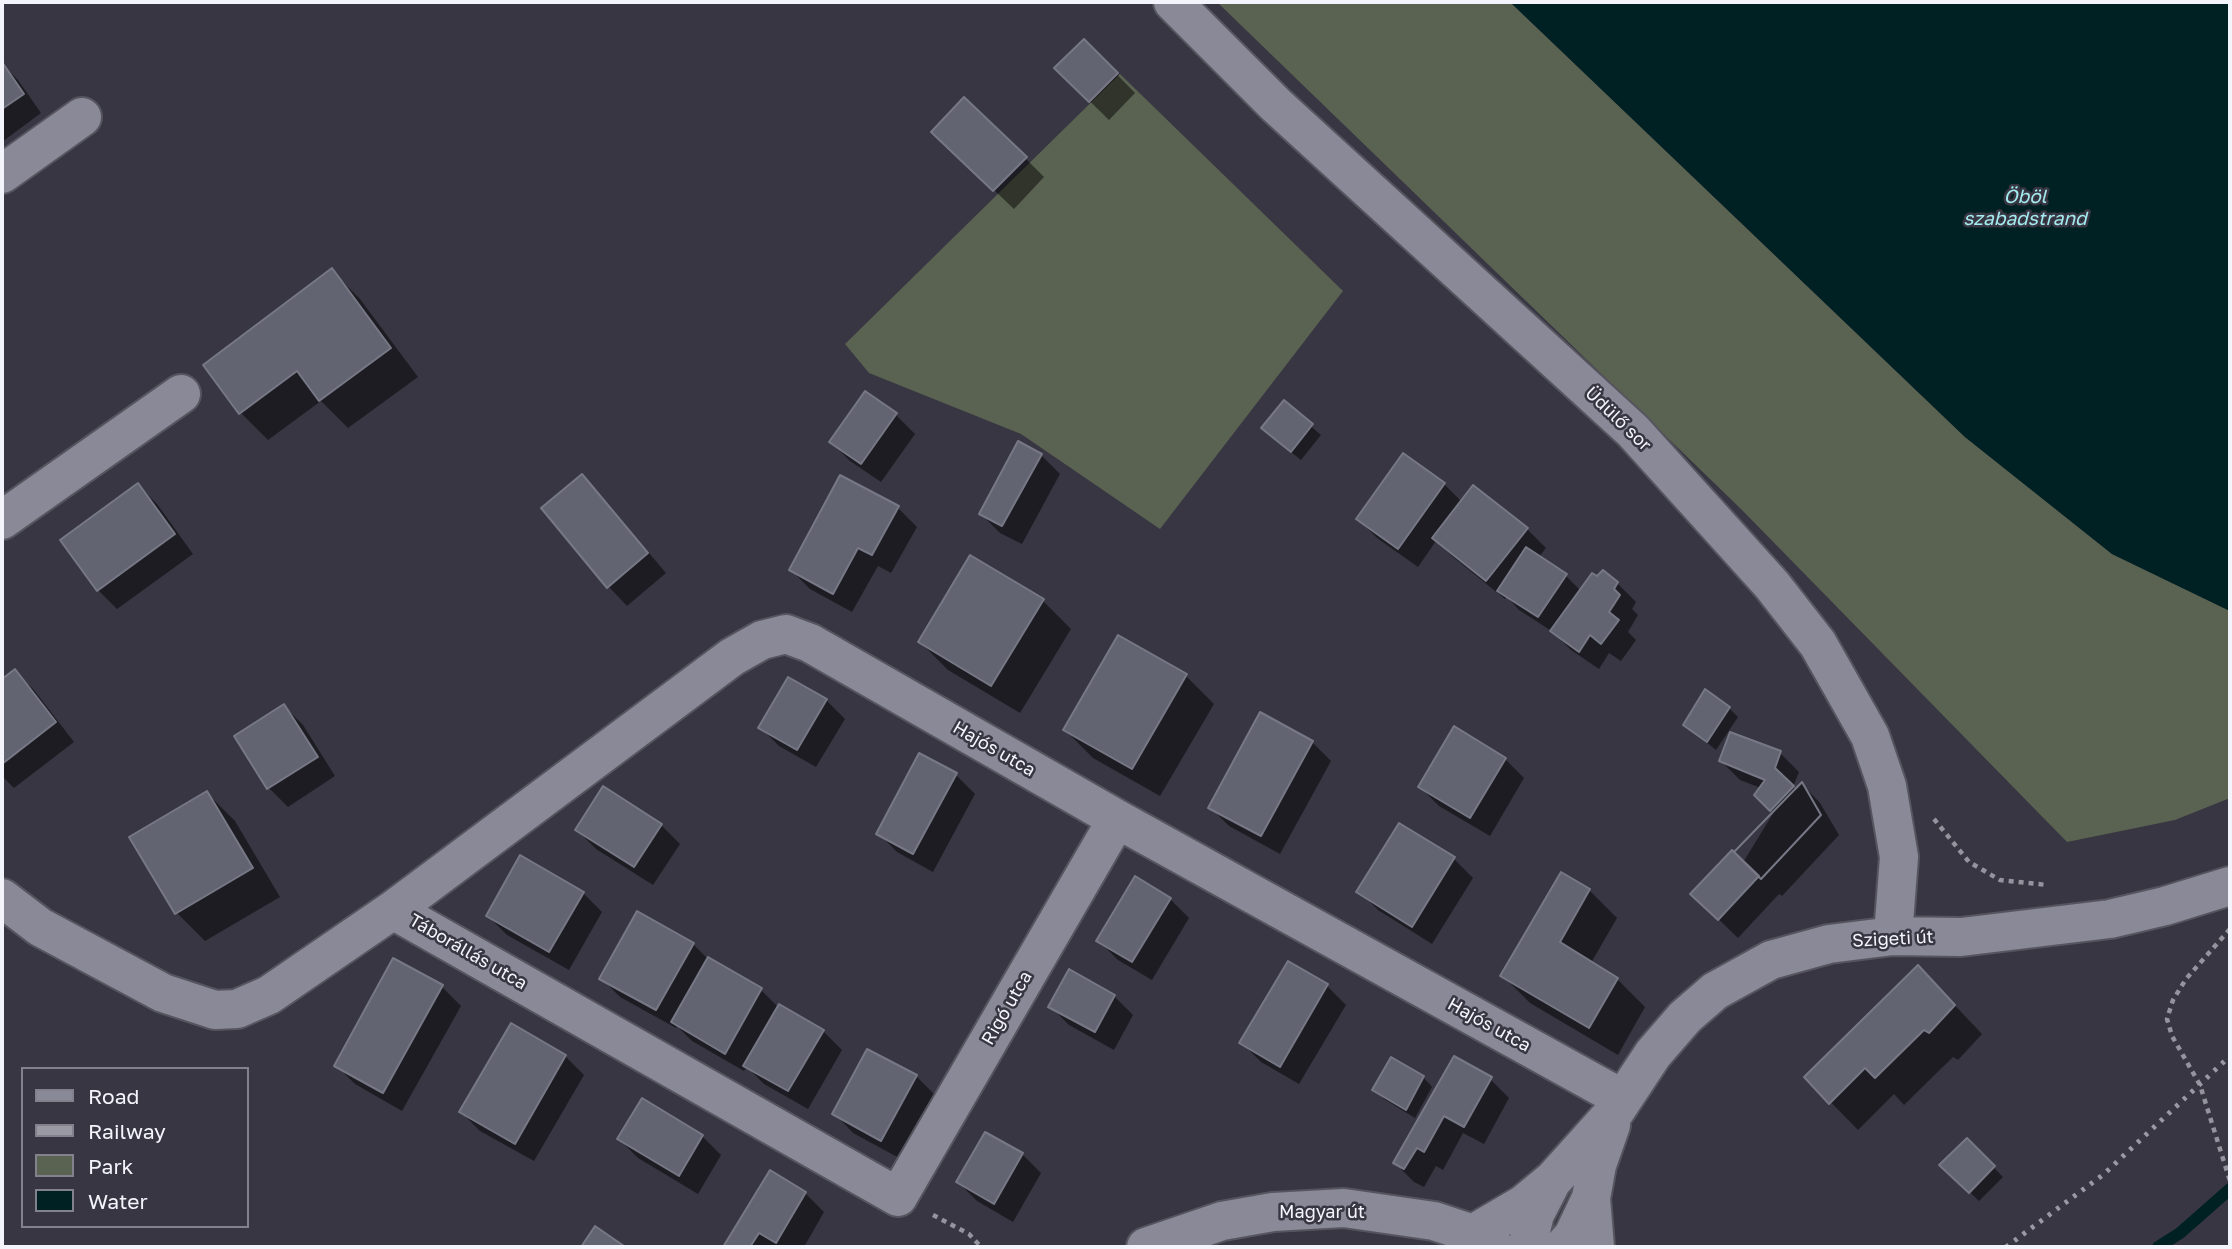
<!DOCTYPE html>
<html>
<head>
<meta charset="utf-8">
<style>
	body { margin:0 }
	#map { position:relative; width:2232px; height:1249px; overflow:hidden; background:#373642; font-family:"Golos Text",sans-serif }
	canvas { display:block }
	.frame { position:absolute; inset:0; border:4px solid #f4f4fc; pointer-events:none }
	.legend { position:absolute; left:21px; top:1067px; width:228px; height:161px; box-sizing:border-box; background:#373642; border:2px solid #83828c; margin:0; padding:9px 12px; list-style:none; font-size:21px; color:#f4f4fc }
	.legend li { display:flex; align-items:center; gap:14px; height:35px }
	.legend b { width:35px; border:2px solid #83828c }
</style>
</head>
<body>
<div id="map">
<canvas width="2232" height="1249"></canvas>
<div class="frame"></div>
<ul class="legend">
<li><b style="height:9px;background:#8a8997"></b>Road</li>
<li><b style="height:9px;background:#9a9aa4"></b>Railway</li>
<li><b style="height:19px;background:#5a6351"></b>Park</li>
<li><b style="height:19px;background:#002123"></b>Water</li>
</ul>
</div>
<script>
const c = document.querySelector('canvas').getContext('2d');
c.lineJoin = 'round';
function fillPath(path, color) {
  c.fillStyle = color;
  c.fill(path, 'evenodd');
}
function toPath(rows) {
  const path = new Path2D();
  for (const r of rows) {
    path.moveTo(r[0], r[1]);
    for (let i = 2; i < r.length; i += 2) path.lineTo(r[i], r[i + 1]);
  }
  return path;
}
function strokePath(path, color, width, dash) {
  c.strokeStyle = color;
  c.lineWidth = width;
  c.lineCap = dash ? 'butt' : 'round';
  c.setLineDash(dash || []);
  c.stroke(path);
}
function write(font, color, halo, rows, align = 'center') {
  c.font = font + ' "Golos Text",sans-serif';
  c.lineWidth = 5;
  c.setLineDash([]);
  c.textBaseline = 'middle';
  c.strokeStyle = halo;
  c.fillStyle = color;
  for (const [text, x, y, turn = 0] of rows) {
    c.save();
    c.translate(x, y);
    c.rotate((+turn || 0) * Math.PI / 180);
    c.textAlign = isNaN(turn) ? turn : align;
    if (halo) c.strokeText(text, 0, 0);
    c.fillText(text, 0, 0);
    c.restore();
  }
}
fillPath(toPath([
	[1217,2,1510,2,1965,437,2112,554,2230,611,2230,798,2175,820,2067,842,1741,509],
	[1120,74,1343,291,1160,529,1021,434,869,373,845,344]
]), '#5a6351');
fillPath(toPath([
	[1510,2,2230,2,2230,611,2112,554,1965,437]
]), '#002123');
fillPath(toPath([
	[1084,41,1135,93,1109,120,1056,68],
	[2,64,18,80,41,113,2,142],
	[952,150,1025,158,1044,177,1014,209],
	[332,271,360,299,418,377,348,428,321,401,268,440,240,412],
	[1284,403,1321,435,1301,460,1272,437],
	[896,415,915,434,881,482,850,461,831,442],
	[1041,455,1060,474,1022,544,1000,533,981,514],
	[582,476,600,495,666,573,627,606,609,587],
	[1444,484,1462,502,1527,529,1546,548,1539,557,1565,575,1581,591,1617,583,1636,602,1632,609,1638,615,1628,632,1636,640,1621,661,1609,653,1599,669,1571,650,1553,632,1519,610,1507,597,1505,599,1453,557,1436,541,1418,567,1377,538,1358,519],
	[138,485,157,504,193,554,117,609,98,590,62,540],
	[898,508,917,527,891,573,878,566,852,612,810,589,791,570],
	[1043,601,1071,629,1020,713,948,670,920,642],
	[15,671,34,690,74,742,14,788,2,776,2,682],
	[1186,676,1214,704,1160,796,1093,758,1065,730],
	[826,700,845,719,816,767,779,746,760,727],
	[284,706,303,725,335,776,288,807,269,788,237,737],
	[1729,708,1738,717,1716,750,1685,725],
	[1731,734,1780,753,1799,772,1793,787,1796,790,1802,784,1820,803,1839,835,1782,896,1779,894,1738,938,1712,913,1774,812,1756,795,1761,788,1740,780,1721,761],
	[1312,742,1331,761,1280,854,1229,826,1210,807],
	[920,755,956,775,975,794,933,872,897,852,878,833],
	[1505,759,1524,778,1490,836,1439,806,1420,787],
	[207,793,235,821,280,897,205,941,177,913,132,838],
	[661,825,680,844,653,885,596,849,577,830],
	[1400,825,1454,859,1473,878,1432,944,1378,910,1359,891],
	[1589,890,1617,918,1591,963,1617,979,1645,1007,1618,1055,1530,1003,1502,975],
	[583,893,602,912,569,970,507,935,488,916],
	[1170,899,1189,918,1152,980,1118,960,1099,941],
	[693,944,708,959,761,990,779,1008,823,1031,842,1050,808,1109,764,1084,747,1067,744,1071,692,1041,677,1026,676,1028,620,997,601,978],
	[1289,963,1327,986,1346,1005,1299,1084,1261,1062,1242,1043],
	[1069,972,1114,996,1133,1015,1114,1050,1069,1025,1050,1006],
	[442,987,461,1006,402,1111,355,1084,336,1065],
	[1945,995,1982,1034,1958,1060,1953,1057,1904,1105,1894,1094,1858,1130,1806,1077],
	[565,1056,584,1075,534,1161,480,1131,461,1112],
	[1455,1058,1490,1079,1509,1098,1484,1144,1463,1133,1443,1170,1436,1166,1424,1187,1414,1182,1395,1163],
	[916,1076,935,1095,901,1159,853,1133,834,1113],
	[1423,1077,1432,1087,1415,1118,1384,1099,1375,1089],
	[702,1136,721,1155,698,1194,638,1158,619,1139],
	[1967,1140,2003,1177,1979,1201,1942,1165],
	[1022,1154,1041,1173,1013,1222,977,1201,958,1182],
	[771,1173,805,1193,824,1212,804,1247,725,1247]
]), '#0007');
strokePath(toPath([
	[2158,1247,2180,1233,2230,1189]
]), '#002123', 12);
const building = toPath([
	[1084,39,1118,73,1089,102,1054,68,1084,39],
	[2,62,24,94,2,109,2,62],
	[964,97,1027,157,993,191,931,132,964,97],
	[332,268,391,348,319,401,297,371,239,414,203,365,332,268],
	[865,391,897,413,861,464,829,442,865,391],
	[1284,400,1313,424,1291,452,1261,428,1284,400],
	[1018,441,1042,454,1002,526,979,514,1018,441],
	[1403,453,1445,483,1398,549,1356,519,1403,453],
	[582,474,648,553,607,588,541,508,582,474],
	[840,475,899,506,872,555,858,548,833,594,789,570,840,475],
	[138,483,175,534,97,591,60,540,138,483],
	[1473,485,1528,528,1486,581,1432,538,1473,485],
	[1526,547,1567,574,1538,617,1497,591,1526,547],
	[970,555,1044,599,991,686,918,642,970,555],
	[1603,570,1618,582,1614,589,1620,595,1609,612,1619,620,1601,644,1590,635,1579,652,1550,631,1592,573,1597,576,1603,570],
	[1118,635,1187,674,1132,769,1063,730,1118,635],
	[15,669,56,722,2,764,2,679,15,669],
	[788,677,827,699,797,750,758,728,788,677],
	[1705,689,1730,707,1707,742,1683,725,1705,689],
	[284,704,318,757,267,789,234,736,284,704],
	[1260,712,1313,741,1261,836,1208,808,1260,712],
	[1454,726,1506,758,1470,818,1418,787,1454,726],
	[1730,732,1781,751,1775,768,1794,786,1770,811,1754,795,1765,780,1719,761,1730,732],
	[919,753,957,773,913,854,876,834,919,753],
	[1802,782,1821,815,1761,879,1734,852,1802,782],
	[1802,782,1821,815,1761,879,1734,852,1802,782],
	[603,786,662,824,634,867,575,830,603,786],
	[207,791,253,868,175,914,129,837,207,791],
	[1399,823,1455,857,1412,927,1356,892,1399,823],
	[1732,850,1759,876,1718,920,1690,894,1732,850],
	[520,855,584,892,549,952,486,916,520,855],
	[1561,872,1590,889,1560,942,1618,978,1589,1028,1500,976,1561,872],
	[1135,876,1171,898,1132,962,1096,941,1135,876],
	[637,911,694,943,656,1010,599,979,637,911],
	[708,957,762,988,725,1054,671,1022,708,957],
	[393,958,443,985,383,1093,334,1066,393,958],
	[1288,961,1328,984,1280,1067,1239,1043,1288,961],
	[1918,965,1955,1005,1929,1033,1924,1030,1875,1078,1865,1068,1829,1104,1804,1077,1918,965],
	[1069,969,1115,995,1095,1032,1048,1007,1069,969],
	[779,1004,824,1030,788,1091,743,1066,779,1004],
	[511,1023,566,1055,515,1144,459,1112,511,1023],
	[867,1049,917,1075,881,1141,832,1114,867,1049],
	[1454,1056,1492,1077,1464,1127,1444,1116,1424,1152,1417,1148,1404,1169,1393,1163,1454,1056],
	[1391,1057,1424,1076,1406,1110,1372,1090,1391,1057],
	[642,1098,703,1135,679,1176,617,1139,642,1098],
	[985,1132,1023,1153,994,1204,956,1182,985,1132],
	[1967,1138,1995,1166,1969,1193,1939,1165,1967,1138],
	[770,1170,806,1192,776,1243,759,1233,750,1247,723,1247,770,1170],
	[595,1226,624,1246,623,1247,581,1247,595,1226]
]);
fillPath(building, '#636471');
strokePath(building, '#777886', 2);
const minor = toPath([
	[1173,2,1276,105,1633,431,1772,585,1818,644,1870,736,1887,786,1899,857,1893,936],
	[2,174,82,117],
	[2,520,181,394],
	[2,898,40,927,163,993,215,1010,237,1009,269,995,393,910,732,657,762,640,786,634,810,643,1117,819,1623,1099],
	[393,910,898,1197,1117,819],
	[1473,1234,1524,1204,1553,1180,1616,1110,1653,1054,1685,1017,1715,991,1771,960,1829,944,1893,936,1961,937,2110,919,2165,906,2230,886],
	[1146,1247,1222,1221,1273,1212,1344,1208,1434,1221,1473,1234,1493,1245],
	[1527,1247,1535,1214,1550,1185],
	[1563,1247,1573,1236,1591,1198],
	[1595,1247,1591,1198,1597,1165,1611,1125]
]);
strokePath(minor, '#56555f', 42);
strokePath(toPath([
	[1934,819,1969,862,2000,880,2047,885],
	[2230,929,2186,979,2173,1000,2167,1019,2172,1036,2200,1085,2230,1181],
	[933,1215,969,1234,981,1247]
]), '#94949e', 4.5, [5, 5]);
strokePath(minor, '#8a8997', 38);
strokePath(toPath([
	[2006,1247,2104,1174,2230,1056]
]), '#9a9aa4', 5, [3.5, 7]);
write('18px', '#f4f4fc', '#373642', [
	["Üdülő sor",1618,419,44],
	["Hajós utca",994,749,30],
	["Szigeti út",1893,939,-3],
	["Táborállás utca",468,952,30],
	["Rigó utca",1007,1008,-60],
	["Hajós utca",1489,1025,29],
	["Magyar út",1322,1212]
]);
write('italic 19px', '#a3ebef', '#373642', [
	["Öböl",2025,197],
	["szabadstrand",2025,219]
]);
</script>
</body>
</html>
